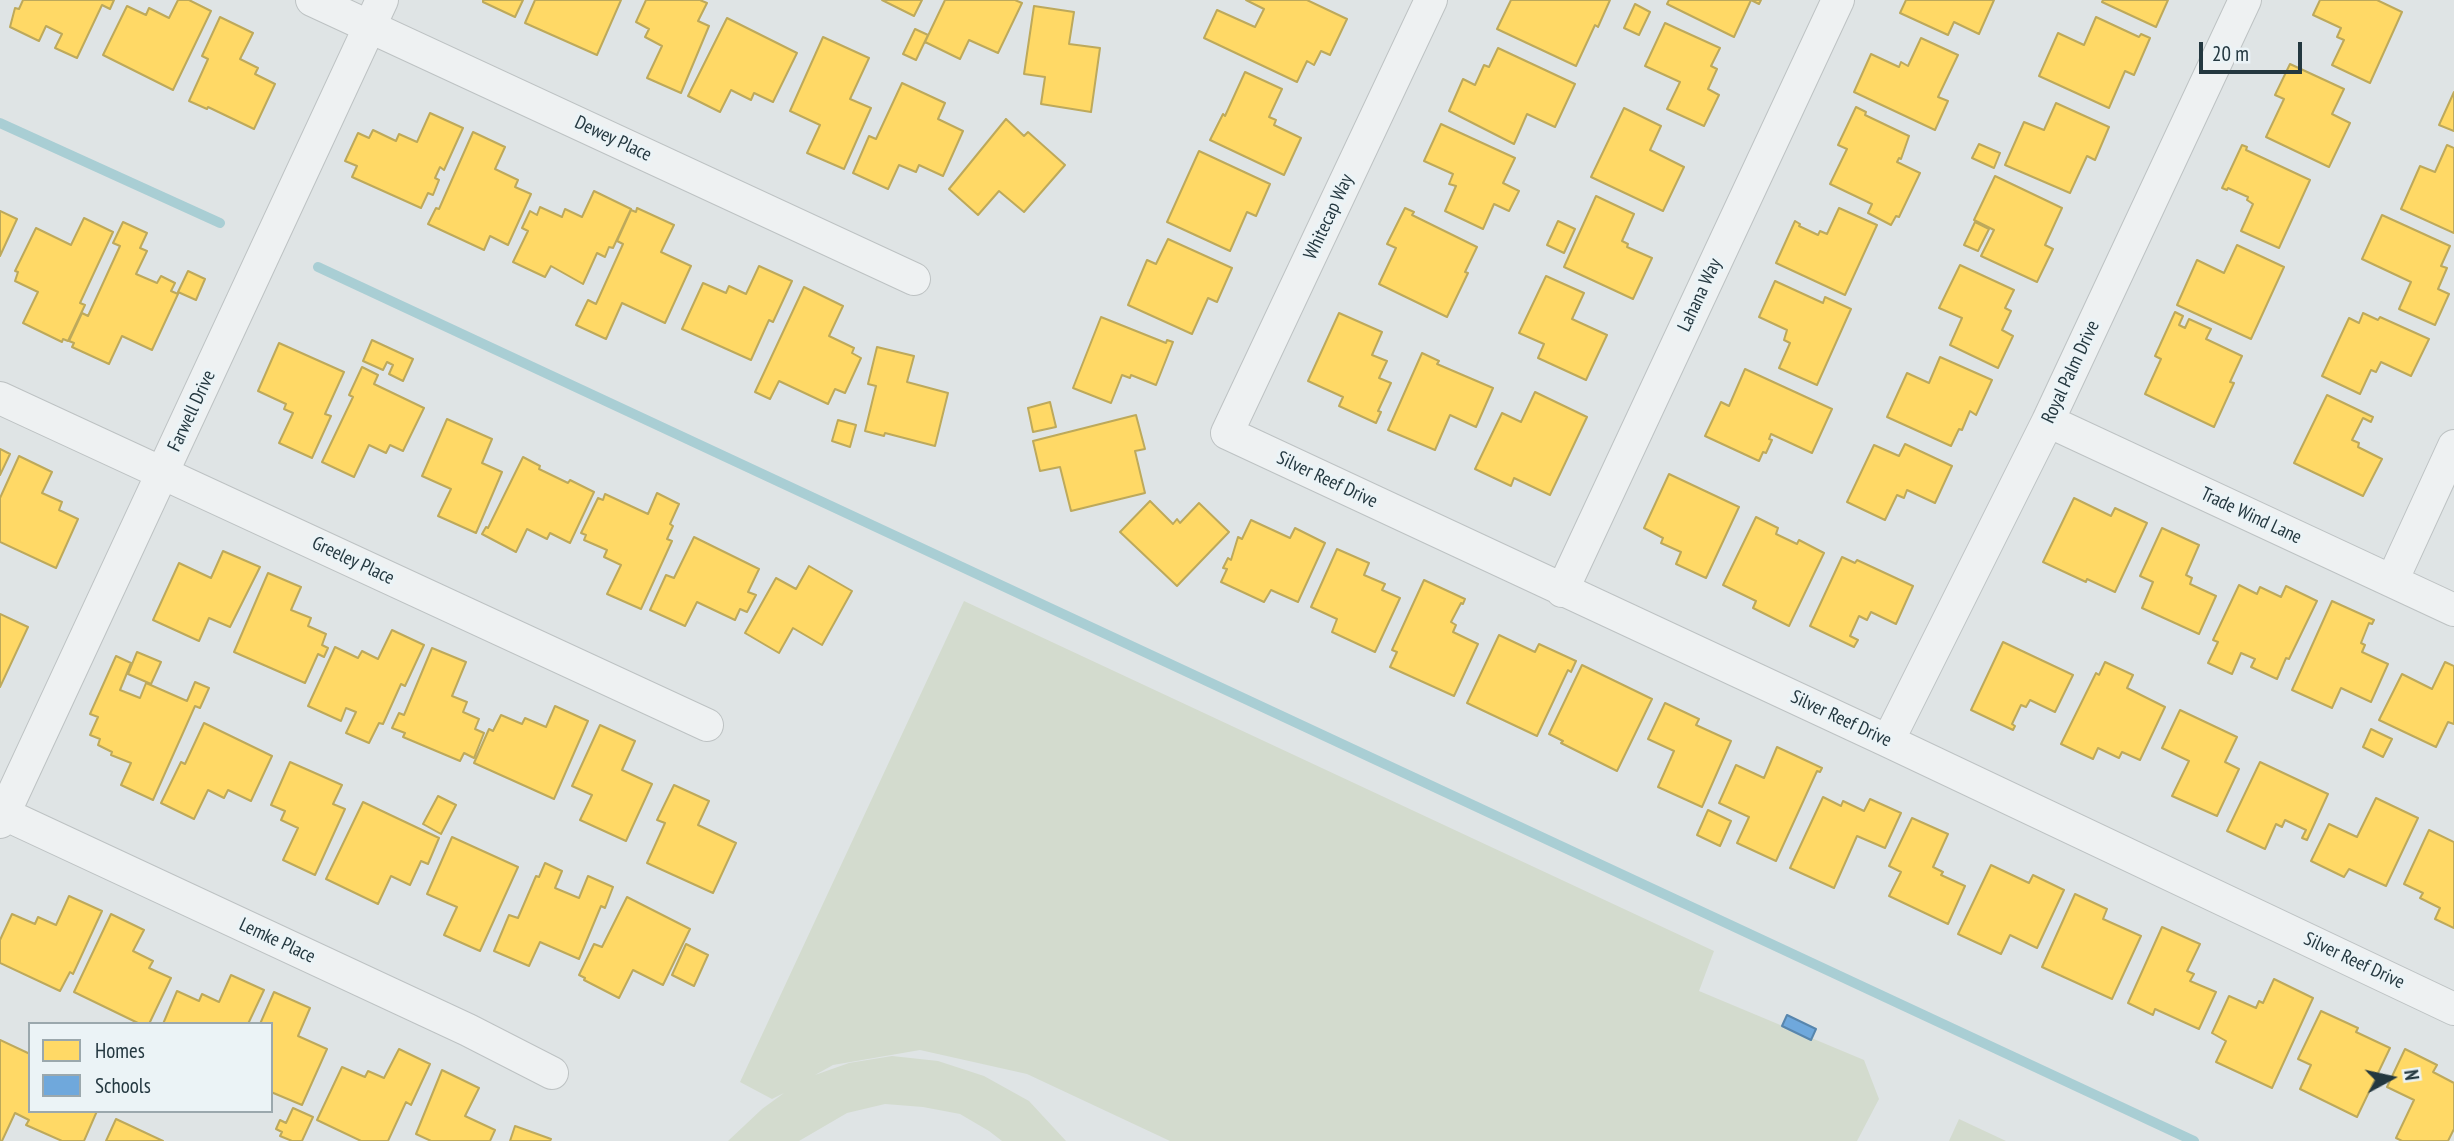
<!DOCTYPE html>
<html>
<head>
<meta charset="utf-8">
<style>
	body { margin:0 }
	#map { position:relative; width:2454px; height:1141px; overflow:hidden; background:#dfe4e5; font-family:"PT Sans Narrow",sans-serif }
	canvas { display:block }
	.legend { position:absolute; left:28px; top:1022px; width:245px; height:91px; box-sizing:border-box; background:#ebf3f6; border:2px solid #9ba8ad; margin:0; padding:9px 12px; list-style:none; font-size:21px; color:#243840 }
	.legend li { display:flex; align-items:center; gap:14px; height:35px }
	.legend b { width:35px; border:2px solid #9ba8ad }
	.north { position:absolute; left:2356px; top:1043px; width:70px; height:70px; -webkit-text-stroke:5px #ebf3f6; paint-order:stroke; rotate:82deg; font-size:19px; font-weight:700; line-height:28px; text-align:center; color:#243840 }
	.north::after { content:''; display:block; margin:auto; width:24px; height:32px; background:#243840; clip-path:polygon(50% 0,100% 100%,50% 72%,0 100%) }
	.scale { position:absolute; left:2199px; top:42px; width:103px; height:32px; box-sizing:border-box; border:4px solid #243840; border-top:0; padding-left:9px; font-size:21px; line-height:24px; white-space:nowrap; color:#243840; -webkit-text-stroke:5px #ebf3f6; paint-order:stroke }
</style>
</head>
<body>
<div id="map">
<canvas width="2454" height="1141"></canvas>
<ul class="legend">
<li><b style="height:19px;background:#ffd966"></b>Homes</li>
<li><b style="height:19px;background:#6fa8dc"></b>Schools</li>
</ul>
<div class="north">N</div>
<div class="scale">20 m</div>
</div>
<script>
const c = document.querySelector('canvas').getContext('2d');
c.lineJoin = 'round';
function fillPath(path, color) {
  c.fillStyle = color;
  c.fill(path, 'evenodd');
}
function toPath(rows) {
  const path = new Path2D();
  for (const r of rows) {
    path.moveTo(r[0], r[1]);
    for (let i = 2; i < r.length; i += 2) path.lineTo(r[i], r[i + 1]);
  }
  return path;
}
function strokePath(path, color, width, dash) {
  c.strokeStyle = color;
  c.lineWidth = width;
  c.lineCap = dash ? 'butt' : 'round';
  c.setLineDash(dash || []);
  c.stroke(path);
}
function write(font, color, halo, rows, align = 'center') {
  c.font = font + ' "PT Sans Narrow",sans-serif';
  c.lineWidth = 7;
  c.setLineDash([]);
  c.textBaseline = 'middle';
  c.strokeStyle = halo;
  c.fillStyle = color;
  for (const [text, x, y, turn = 0] of rows) {
    c.save();
    c.translate(x, y);
    c.rotate((+turn || 0) * Math.PI / 180);
    c.textAlign = isNaN(turn) ? turn : align;
    if (halo) c.strokeText(text, 0, 0);
    c.fillText(text, 0, 0);
    c.restore();
  }
}
fillPath(toPath([
	[964,601,1714,951,1699,991,1864,1060,1879,1099,1857,1141,1170,1141,1027,1074,920,1050,833,1065,815,1075,849,1063,892,1056,938,1061,984,1076,1029,1101,1066,1141,1002,1141,989,1131,960,1114,923,1107,885,1104,847,1113,799,1141,728,1141,762,1109,784,1093,772,1099,740,1082],
	[1959,1119,2006,1141,1949,1141]
]), '#d3dbce');
const homes = toPath([
	[23,0,114,0,110,9,102,5,77,58,55,48,62,34,46,26,39,41,10,27,15,8,19,9,23,0],
	[178,0,189,0,211,11,173,90,103,55,127,6,146,15,149,8,169,18,178,0],
	[483,0,523,0,515,17,483,2,483,0],
	[535,0,621,0,597,55,525,23,535,0],
	[646,0,700,0,707,3,698,21,709,26,681,93,647,78,662,46,645,37,649,29,636,22,646,0],
	[882,0,922,0,914,16,882,0],
	[945,0,1015,0,1022,3,998,53,969,40,960,59,925,42,945,0],
	[1246,0,1307,0,1347,19,1330,55,1321,51,1314,65,1307,61,1297,82,1204,38,1217,10,1255,27,1264,9,1246,0],
	[1511,0,1610,0,1598,27,1595,25,1576,66,1497,29,1511,0],
	[1669,0,1761,0,1759,4,1751,0,1734,37,1667,4,1669,0],
	[1906,0,1994,0,1979,34,1954,22,1948,35,1900,13,1906,0],
	[2103,0,2168,0,2156,27,2102,2,2103,0],
	[2320,0,2377,0,2402,12,2370,83,2332,65,2344,40,2337,37,2341,28,2313,15,2320,0],
	[1635,4,1650,12,1639,35,1624,28,1635,4],
	[1034,6,1074,12,1069,44,1100,48,1091,112,1041,104,1045,77,1024,74,1034,6],
	[220,17,253,33,240,59,258,68,255,74,275,84,254,129,208,107,207,109,189,101,208,59,202,56,220,17],
	[2096,17,2139,37,2141,34,2150,38,2134,75,2125,71,2109,108,2039,76,2058,33,2084,45,2096,17],
	[727,18,797,53,773,102,754,93,751,100,731,90,720,112,688,96,727,18],
	[1665,23,1720,48,1711,66,1717,69,1708,89,1719,95,1704,126,1667,109,1680,82,1645,66,1665,23],
	[915,29,928,35,916,60,903,54,915,29],
	[823,37,869,58,850,99,871,108,844,169,807,153,820,125,790,111,823,37],
	[1921,38,1958,55,1938,97,1948,101,1935,130,1854,92,1871,54,1899,67,1901,62,1908,66,1921,38],
	[1498,48,1575,84,1555,127,1527,114,1514,144,1449,111,1463,79,1475,85,1484,65,1489,67,1498,48],
	[2290,64,2344,89,2332,114,2350,123,2329,167,2266,137,2284,99,2275,95,2290,64],
	[1245,72,1282,89,1269,117,1276,120,1274,125,1301,138,1284,175,1210,140,1223,114,1225,116,1245,72],
	[902,83,945,103,938,119,963,131,943,176,919,165,916,172,899,165,888,189,853,173,869,136,876,139,902,83],
	[2454,92,2454,131,2439,125,2454,92],
	[2056,103,2109,127,2095,160,2087,156,2070,193,2005,165,2024,122,2044,130,2056,103],
	[1856,107,1866,112,1865,115,1909,136,1901,159,1899,158,1897,162,1920,173,1899,217,1896,216,1891,225,1868,213,1872,204,1830,184,1847,149,1838,145,1856,107],
	[1624,108,1661,126,1650,150,1684,167,1663,211,1591,177,1624,108],
	[430,113,463,128,444,170,440,167,435,178,439,180,433,195,428,193,421,208,352,177,357,166,345,161,358,133,369,138,373,130,396,141,399,134,417,142,430,113],
	[1006,119,1024,136,1028,132,1065,165,1024,212,999,191,978,215,949,189,1006,119],
	[1441,124,1515,158,1503,183,1519,191,1509,211,1494,204,1483,229,1445,211,1456,186,1449,184,1453,174,1424,161,1441,124],
	[473,132,505,147,495,169,518,180,515,187,531,194,508,245,490,236,484,250,428,224,436,208,439,209,473,132],
	[1979,144,2000,153,1994,168,1972,158,1979,144],
	[2242,145,2247,147,2246,150,2310,180,2279,248,2241,231,2253,204,2247,200,2248,197,2228,188,2227,190,2222,188,2242,145],
	[2447,145,2454,148,2454,233,2401,209,2420,166,2435,172,2447,145],
	[1199,151,1270,184,1256,216,1247,212,1230,251,1167,222,1199,151],
	[1995,176,2062,208,2045,245,2053,249,2037,282,1981,256,1994,230,1974,220,1995,176],
	[594,191,631,209,613,248,609,247,605,257,597,253,583,284,551,266,545,277,513,262,528,231,522,228,530,211,537,215,540,207,562,217,565,209,582,217,594,191],
	[1596,196,1634,214,1622,241,1628,244,1627,247,1652,258,1633,299,1564,267,1596,196],
	[637,208,674,225,661,252,691,266,665,323,622,303,606,339,576,325,588,300,596,304,623,244,617,241,631,210,636,212,637,208],
	[1405,208,1414,212,1412,215,1477,247,1465,272,1468,273,1447,317,1379,284,1396,248,1387,244,1405,208],
	[1839,208,1877,225,1845,295,1776,263,1795,221,1800,224,1799,226,1818,235,1820,231,1827,234,1839,208],
	[0,211,17,219,0,256,0,211],
	[2382,215,2450,246,2441,266,2447,268,2438,289,2449,294,2435,325,2399,309,2411,282,2362,259,2382,215],
	[84,218,113,232,80,303,85,305,68,341,63,339,62,342,23,323,38,292,15,281,18,272,15,271,36,228,71,245,84,218],
	[1558,221,1575,229,1564,253,1547,245,1558,221],
	[123,222,147,233,140,248,147,251,136,274,157,283,161,276,175,283,171,291,178,294,152,350,122,336,109,364,72,347,74,343,69,341,82,313,88,316,120,246,113,243,123,222],
	[1975,222,1989,229,1978,251,1964,245,1975,222],
	[1168,239,1232,268,1217,302,1208,298,1192,334,1128,305,1147,260,1156,264,1168,239],
	[2237,245,2284,267,2251,339,2177,305,2197,260,2224,273,2237,245],
	[1960,265,2014,290,2005,308,2011,311,2002,330,2013,336,1998,368,1950,345,1962,318,1939,308,1960,265],
	[759,266,792,281,773,322,769,320,751,360,682,329,703,283,726,293,729,286,746,294,759,266],
	[188,271,205,279,196,300,178,292,188,271],
	[1546,276,1584,293,1572,319,1607,335,1586,380,1538,358,1544,344,1519,333,1546,276],
	[1775,281,1823,303,1825,297,1851,309,1817,385,1779,368,1790,343,1784,340,1787,330,1759,317,1775,281],
	[804,287,843,306,829,336,854,348,852,353,861,358,845,393,835,389,828,404,779,381,770,399,755,392,804,287],
	[2175,312,2183,316,2179,325,2185,328,2189,319,2211,329,2206,339,2242,356,2230,382,2234,383,2214,427,2145,394,2161,359,2155,356,2175,312],
	[1339,313,1382,332,1372,355,1387,361,1379,378,1391,383,1378,411,1381,412,1376,423,1339,406,1343,397,1308,381,1339,313],
	[2363,313,2378,320,2380,317,2429,339,2411,376,2381,362,2376,372,2371,370,2360,394,2322,376,2349,318,2359,323,2363,313],
	[1101,317,1166,343,1167,340,1173,342,1156,385,1131,375,1130,378,1122,375,1111,403,1073,388,1101,317],
	[372,340,413,359,403,381,389,374,393,365,387,362,383,370,363,361,372,340],
	[279,343,344,372,325,414,331,416,312,458,279,443,293,413,284,409,286,404,258,391,279,343],
	[877,347,914,356,907,382,948,393,935,446,885,433,884,436,865,431,876,386,868,384,877,347],
	[1422,353,1439,361,1437,364,1493,388,1476,427,1450,415,1435,450,1388,430,1422,353],
	[1940,357,1992,380,1976,415,1970,411,1962,430,1959,429,1951,446,1887,417,1907,373,1929,383,1940,357],
	[362,367,378,375,374,384,424,408,403,451,390,445,386,453,369,445,354,477,322,462,353,397,349,395,362,367],
	[1745,369,1832,409,1812,453,1771,434,1769,439,1772,440,1766,453,1763,452,1759,461,1705,436,1721,402,1729,406,1745,369],
	[1535,392,1587,417,1550,495,1514,478,1511,486,1475,469,1502,413,1521,422,1535,392],
	[2327,395,2373,417,2371,422,2363,418,2352,440,2359,443,2358,447,2382,459,2363,496,2294,463,2327,395],
	[1050,402,1056,427,1033,432,1028,408,1050,402],
	[1136,415,1145,449,1135,451,1145,493,1071,511,1060,467,1040,471,1033,441,1136,415],
	[447,419,492,439,482,463,502,472,476,533,438,516,451,489,422,476,447,419],
	[838,420,856,425,850,447,832,441,838,420],
	[1905,444,1952,466,1935,503,1907,490,1904,498,1897,495,1885,520,1847,502,1874,445,1899,456,1905,444],
	[0,449,10,454,0,475,0,449],
	[19,456,52,472,42,493,62,502,59,510,78,519,56,568,0,542,0,498,19,456],
	[523,457,540,466,539,469,568,483,570,480,594,492,570,543,550,533,547,539,527,529,516,552,482,534,486,527,488,528,523,457],
	[1669,474,1739,507,1706,578,1676,564,1681,552,1661,543,1663,538,1644,528,1669,474],
	[657,493,679,504,670,524,673,526,667,539,672,541,641,609,607,594,621,565,604,557,607,550,584,540,586,535,581,533,598,498,603,500,605,494,648,514,657,493],
	[2074,498,2111,516,2115,508,2147,523,2115,592,2087,579,2086,582,2043,562,2074,498],
	[1150,501,1173,524,1177,519,1180,523,1199,503,1229,532,1177,586,1120,532,1150,501],
	[1756,517,1778,528,1776,534,1797,544,1799,540,1824,553,1789,626,1753,608,1756,601,1723,585,1756,517],
	[1251,520,1290,538,1295,528,1325,543,1298,602,1271,590,1264,602,1221,582,1227,569,1223,568,1228,558,1231,560,1238,537,1242,539,1251,520],
	[2162,528,2199,545,2186,575,2192,578,2190,584,2216,596,2199,634,2142,608,2153,582,2140,576,2162,528],
	[694,537,759,569,748,592,756,595,747,612,740,609,735,620,697,602,685,626,650,610,666,575,674,578,694,537],
	[1337,549,1369,563,1364,575,1385,584,1382,590,1400,598,1375,652,1332,632,1337,619,1311,607,1337,549],
	[223,551,260,567,230,627,209,618,199,641,153,620,179,563,211,578,223,551],
	[1842,557,1855,563,1857,560,1913,586,1896,624,1871,612,1867,620,1859,616,1850,636,1858,640,1854,647,1810,626,1842,557],
	[809,566,852,591,822,645,793,628,779,653,745,633,776,578,796,589,809,566],
	[268,573,301,587,291,610,311,618,308,626,326,634,322,645,328,648,324,657,318,654,305,683,234,652,268,573],
	[1424,580,1465,599,1463,604,1461,603,1451,622,1456,625,1453,632,1478,644,1454,696,1390,667,1397,652,1392,650,1424,580],
	[2239,585,2257,594,2260,587,2281,597,2286,586,2317,601,2289,659,2286,658,2277,679,2251,667,2255,659,2241,653,2232,674,2208,663,2218,642,2213,640,2239,585],
	[2332,601,2374,620,2372,624,2369,623,2361,643,2365,645,2362,652,2388,664,2371,702,2341,688,2332,708,2292,690,2332,601],
	[0,614,28,627,0,687,0,614],
	[392,630,424,645,405,686,401,684,383,724,379,723,369,743,346,733,356,712,346,708,341,721,308,706,335,647,358,658,362,651,378,659,392,630],
	[1499,635,1535,652,1539,644,1576,661,1571,672,1568,670,1537,736,1467,703,1499,635],
	[2003,642,2073,675,2055,712,2030,700,2026,707,2021,705,2012,724,2015,726,2013,730,1971,710,2003,642],
	[432,648,466,662,452,696,467,702,463,712,479,719,475,729,484,733,474,758,464,753,460,761,403,737,405,733,392,728,399,713,404,715,432,648],
	[137,652,161,662,151,684,128,674,137,652],
	[116,656,131,663,120,690,140,698,146,683,187,701,195,682,209,688,200,708,195,706,153,800,121,785,131,763,111,755,112,752,98,745,100,739,90,735,98,717,90,714,116,656],
	[2105,662,2133,675,2127,688,2165,707,2140,760,2122,752,2119,758,2098,748,2093,759,2061,744,2096,673,2099,675,2105,662],
	[2445,662,2454,666,2454,724,2448,722,2436,747,2379,720,2402,674,2432,689,2445,662],
	[1582,665,1652,699,1617,771,1561,743,1563,741,1549,734,1582,665],
	[1665,703,1699,719,1696,725,1731,741,1702,807,1658,787,1674,751,1648,739,1665,703],
	[555,706,588,721,554,799,474,763,489,729,493,731,501,715,522,724,525,718,546,727,555,706],
	[2180,710,2237,737,2225,762,2239,769,2217,816,2172,796,2189,761,2162,748,2180,710],
	[204,723,272,756,251,801,228,790,224,798,208,790,194,819,161,803,181,762,185,764,204,723],
	[600,725,635,741,622,770,652,784,626,841,580,820,592,795,572,786,600,725],
	[2371,729,2392,739,2383,757,2363,747,2371,729],
	[1777,747,1822,768,1820,772,1817,771,1776,861,1737,843,1749,817,1719,803,1736,765,1764,778,1777,747],
	[290,762,342,785,333,804,345,809,315,875,283,860,298,828,281,820,285,811,271,805,290,762],
	[2260,762,2328,794,2307,840,2302,838,2306,830,2285,820,2282,827,2276,824,2265,849,2227,831,2260,762],
	[674,785,709,801,698,825,736,843,713,893,647,863,665,823,657,820,674,785],
	[438,796,456,805,441,834,423,824,438,796],
	[1823,797,1841,806,1843,801,1864,811,1870,799,1901,813,1885,848,1857,836,1834,888,1790,868,1823,797],
	[2376,798,2418,818,2386,886,2349,869,2344,877,2311,861,2329,824,2357,837,2376,798],
	[363,802,439,838,428,864,421,861,410,885,391,876,378,904,326,879,363,802],
	[1708,810,1731,821,1720,846,1697,835,1708,810],
	[1912,818,1948,834,1933,867,1943,872,1941,875,1965,886,1948,924,1889,896,1901,872,1889,866,1912,818],
	[2429,830,2454,842,2454,928,2435,919,2440,908,2420,898,2423,893,2404,884,2429,830],
	[452,837,518,867,480,951,444,935,457,907,427,894,452,837],
	[545,863,562,871,555,888,579,898,588,876,613,887,605,908,601,906,579,959,540,942,529,966,494,951,509,915,518,918,536,876,539,877,545,863],
	[1991,865,2029,883,2033,875,2064,890,2037,948,2010,935,2001,954,1958,934,1991,865],
	[2075,894,2107,909,2103,919,2141,936,2112,999,2042,967,2075,894],
	[69,896,102,911,73,974,70,972,60,991,0,963,0,940,12,914,35,924,38,917,56,925,69,896],
	[627,897,690,929,663,985,633,970,619,998,584,980,585,978,579,975,594,944,602,947,627,897],
	[111,914,144,930,133,951,153,961,149,968,171,978,149,1024,140,1024,74,992,111,914],
	[2162,927,2200,944,2187,971,2194,974,2190,981,2216,992,2199,1029,2155,1009,2153,1015,2128,1003,2162,927],
	[686,944,708,955,694,986,672,975,686,944],
	[231,975,264,990,248,1024,163,1024,177,991,199,1001,202,994,219,1002,231,975],
	[2274,979,2313,998,2272,1088,2216,1062,2226,1041,2212,1033,2229,996,2256,1008,2259,1001,2263,1003,2274,979],
	[274,992,310,1008,298,1036,327,1049,302,1105,271,1092,271,1024,260,1024,274,992],
	[2321,1011,2358,1028,2356,1032,2390,1048,2357,1117,2300,1089,2311,1065,2298,1059,2321,1011],
	[0,1040,30,1054,30,1111,97,1111,84,1141,62,1141,26,1125,29,1120,15,1113,2,1141,0,1141,0,1040],
	[399,1049,430,1064,411,1105,406,1102,388,1141,361,1141,317,1120,342,1067,365,1077,368,1071,384,1078,399,1049],
	[2405,1049,2437,1065,2433,1072,2454,1083,2454,1129,2448,1141,2402,1141,2396,1138,2414,1100,2387,1087,2405,1049],
	[442,1070,479,1088,465,1116,495,1130,490,1141,431,1141,416,1134,442,1070],
	[293,1108,313,1117,302,1141,292,1141,280,1136,282,1132,276,1129,280,1120,286,1123,293,1108],
	[116,1119,163,1141,106,1141,116,1119],
	[515,1126,551,1139,550,1141,510,1141,515,1126]
]);
fillPath(homes, '#ffd966');
strokePath(homes, '#bda95b', 2);
const schools = toPath([
	[1787,1015,1816,1029,1811,1040,1782,1026,1787,1015]
]);
fillPath(schools, '#6fa8dc');
strokePath(schools, '#5886ad', 2);
strokePath(toPath([
	[0,123,220,223],
	[318,267,2194,1141]
]), '#a9ced4', 10);
const minor = toPath([
	[312,0,914,279],
	[1431,0,1227,433,1888,741,2454,1009],
	[0,398,707,725],
	[2048,421,2454,610],
	[2392,581,2454,446],
	[1562,591,1838,0],
	[1888,741,2048,421,2245,0],
	[0,812,468,1030,552,1073],
	[0,822,382,0]
]);
strokePath(minor, '#bdc2c3', 34);
strokePath(minor, '#eef1f2', 32);
write('19px', '#243840', '#ebf3f6', [
	["Dewey Place",613,139,25],
	["Whitecap Way",1329,217,-65],
	["Lahana Way",1700,295,-65],
	["Royal Palm Drive",2071,372,-65],
	["Farwell Drive",192,411,-65],
	["Silver Reef Drive",1327,480,25],
	["Trade Wind Lane",2251,516,25],
	["Greeley Place",353,561,25],
	["Silver Reef Drive",1841,719,25],
	["Lemke Place",277,941,25],
	["Silver Reef Drive",2354,961,25]
]);
</script>
</body>
</html>
